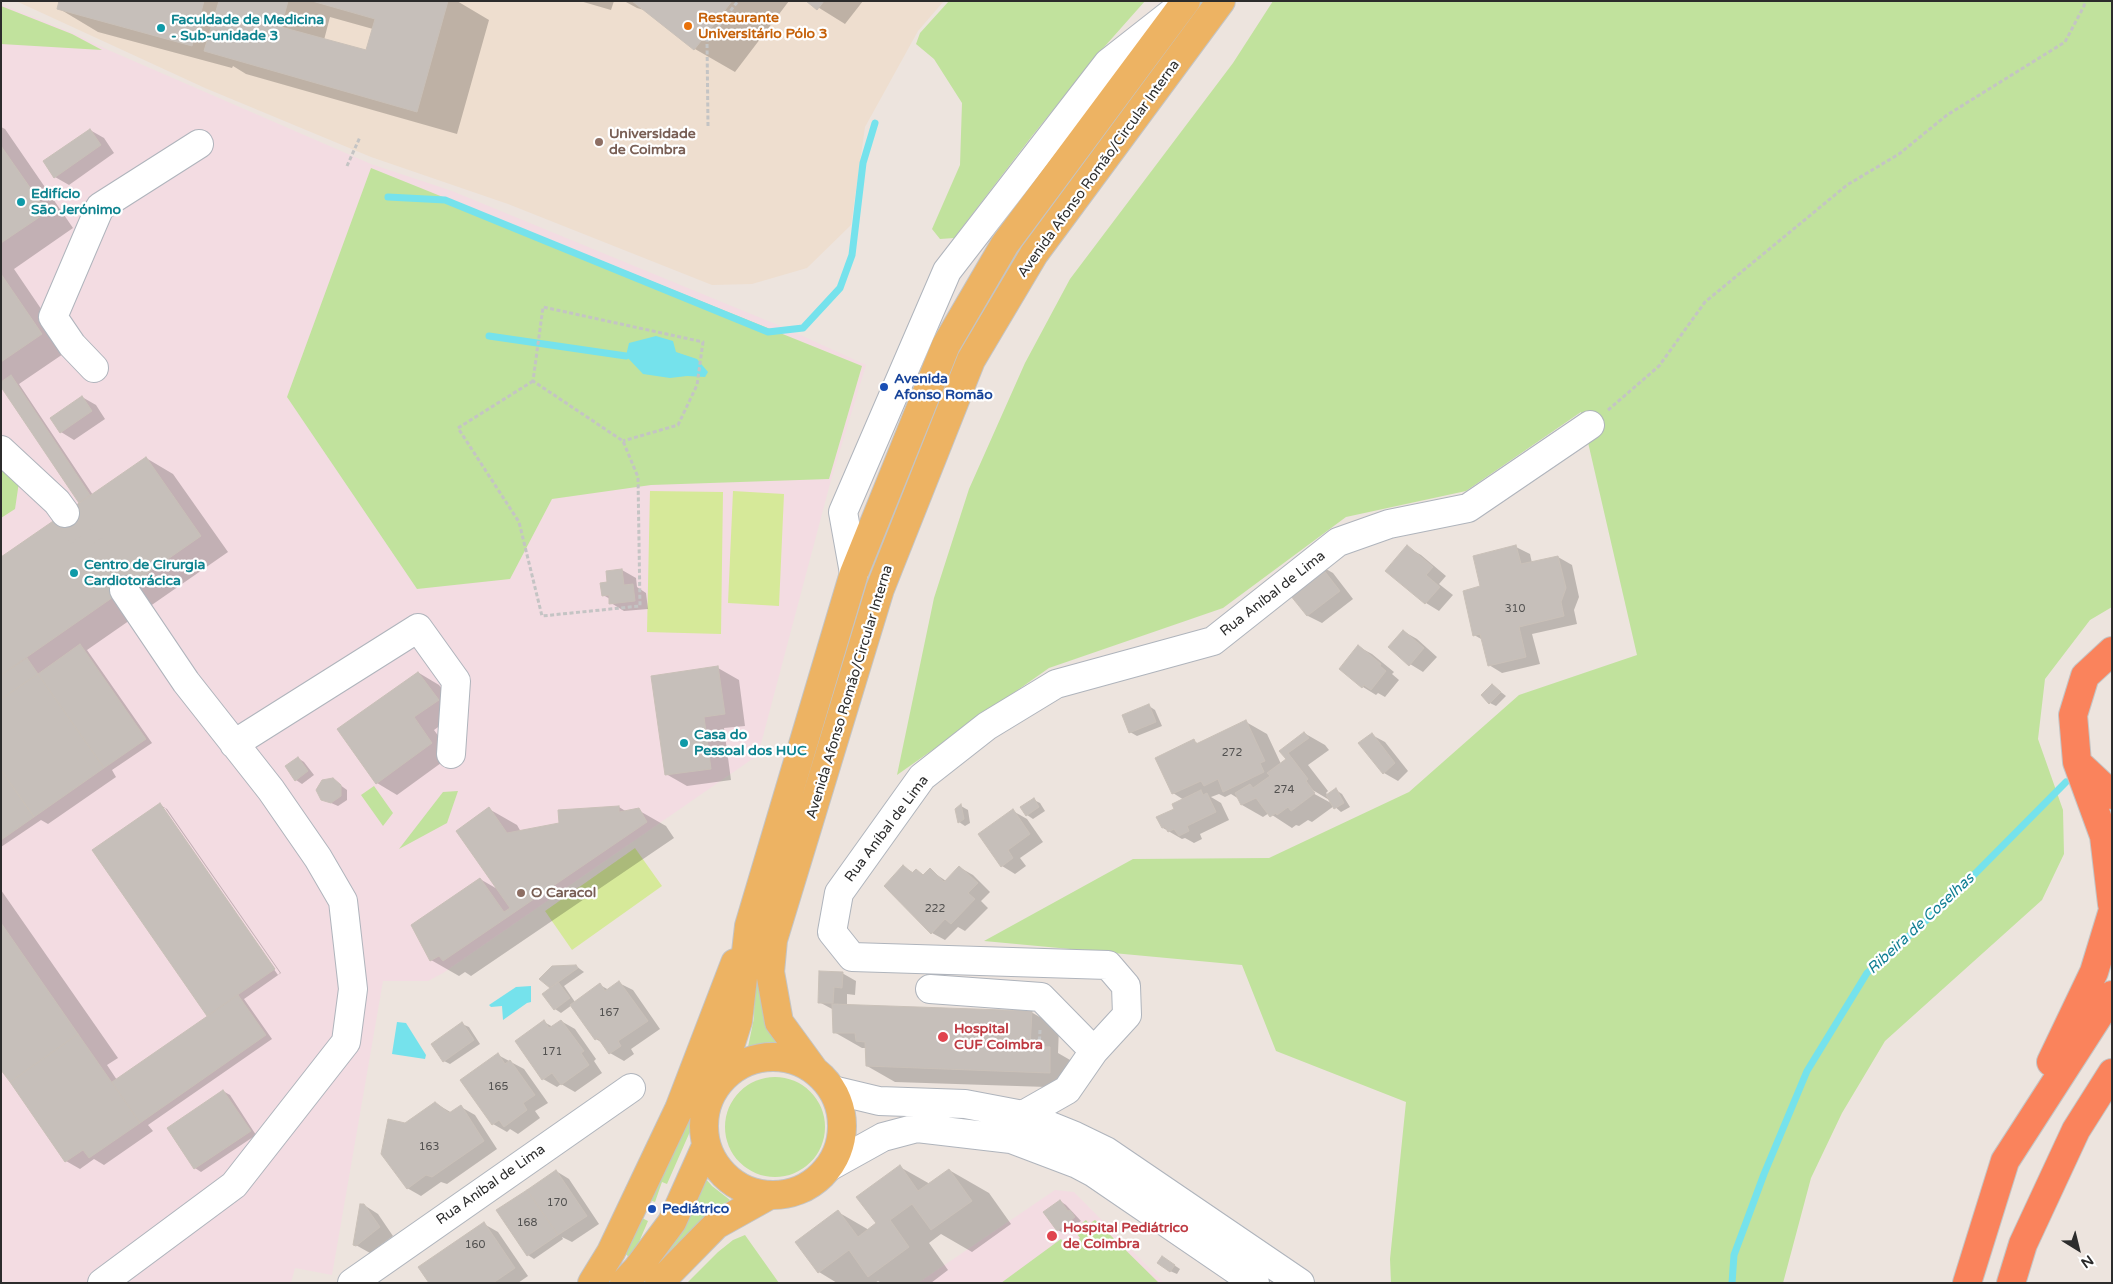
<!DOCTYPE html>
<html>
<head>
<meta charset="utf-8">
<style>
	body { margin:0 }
	#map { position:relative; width:2113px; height:1284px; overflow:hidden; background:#ede4de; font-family:"Varela Round",sans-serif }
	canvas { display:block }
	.frame { position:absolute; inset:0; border:2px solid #2c2c2c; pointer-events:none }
	.north { position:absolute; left:2053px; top:1224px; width:50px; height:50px; -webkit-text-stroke:4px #fff; paint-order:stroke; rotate:144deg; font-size:14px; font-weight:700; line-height:20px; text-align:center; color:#2c2c2c }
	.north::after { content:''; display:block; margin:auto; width:18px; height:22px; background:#2c2c2c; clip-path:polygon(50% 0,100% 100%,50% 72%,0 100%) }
</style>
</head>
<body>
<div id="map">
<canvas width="2113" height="1284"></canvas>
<div class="frame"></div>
<div class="north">N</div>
</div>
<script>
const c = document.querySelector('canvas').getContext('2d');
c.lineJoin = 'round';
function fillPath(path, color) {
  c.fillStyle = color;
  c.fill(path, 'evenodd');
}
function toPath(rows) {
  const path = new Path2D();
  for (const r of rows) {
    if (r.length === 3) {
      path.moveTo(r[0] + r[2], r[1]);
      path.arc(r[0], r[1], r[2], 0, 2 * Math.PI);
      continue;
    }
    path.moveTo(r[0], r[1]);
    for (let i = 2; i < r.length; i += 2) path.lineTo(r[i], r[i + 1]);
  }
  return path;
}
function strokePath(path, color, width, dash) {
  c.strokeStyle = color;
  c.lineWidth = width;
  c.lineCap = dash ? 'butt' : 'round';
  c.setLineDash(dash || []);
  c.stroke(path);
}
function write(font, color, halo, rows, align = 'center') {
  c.font = font + ' "Varela Round",sans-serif';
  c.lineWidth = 4.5;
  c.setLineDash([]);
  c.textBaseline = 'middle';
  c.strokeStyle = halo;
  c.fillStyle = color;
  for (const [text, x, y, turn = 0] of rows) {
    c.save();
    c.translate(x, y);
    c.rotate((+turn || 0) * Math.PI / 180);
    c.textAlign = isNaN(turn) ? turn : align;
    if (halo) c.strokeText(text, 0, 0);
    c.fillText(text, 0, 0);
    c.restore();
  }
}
fillPath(toPath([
	[16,1,944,1,918,31,865,127,851,225,807,268,752,284,712,285,508,204,371,157,205,88]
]), '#eedecf');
fillPath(toPath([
	[1,4,73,33,106,49,371,164,452,191,785,328,866,365,831,480,758,755,443,973,428,981,383,981,332,1275,295,1268,291,1283,1,1283],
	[1055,1190,1074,1192,1164,1283,918,1283]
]), '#f3dce2');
fillPath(toPath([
	[949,1,1145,1,1098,54,1032,136,954,238,940,239,932,229,960,165,962,103,934,59,916,44,920,33],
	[1198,1,1209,1,970,345,763,954,778,1042,763,1043,748,1047,754,1018,755,971,758,945,811,762,865,592,911,463,939,397,967,335,994,288,1042,215],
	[1273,1,2112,1,2112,607,2090,620,2045,679,2038,739,2063,810,2064,854,2042,900,1885,1041,1842,1113,1811,1178,1783,1283,1391,1283,1390,1259,1406,1102,1276,1051,1242,965,984,941,1133,859,1269,858,1409,792,1519,695,1637,655,1581,412,1466,491,1346,517,1223,608,1049,668,897,775,934,598,969,489,1025,363,1070,279,1233,63],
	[1,6,72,34,102,50,1,44],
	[371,168,862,366,829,479,651,485,552,499,510,579,417,589,287,397],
	[1,467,19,482,15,509,1,518],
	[374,786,393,813,383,826,361,795],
	[458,791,447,823,399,849,443,792],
	[717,1059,698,1094,693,1110,692,1127,667,1184,662,1182,655,1202,649,1200,642,1218,648,1221,633,1256,630,1258,620,1249,709,1062],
	[775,1127,50],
	[705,1178,712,1186,730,1200,708,1215,653,1273,648,1269],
	[1086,1220,1089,1224,1095,1220,1159,1283,1001,1283,1061,1239,1067,1247,1080,1238,1074,1230],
	[745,1235,779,1283,687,1283,718,1252,733,1240]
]), '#c1e29d');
fillPath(toPath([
	[650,491,723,492,721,634,647,632],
	[733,491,784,494,779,606,728,603],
	[635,848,662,886,572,950,545,911]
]), '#d6e999');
fillPath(toPath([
	[656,336,673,341,676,352,697,359,708,372,705,377,687,376,670,378,643,374,626,356,629,343],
	[531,986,531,1002,527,1003,503,1020,502,1006,491,1007,489,1005,516,987],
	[397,1022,406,1023,426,1055,425,1059,392,1054]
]), '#75e2ec');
fillPath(toPath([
	[60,1,457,1,489,20,457,134,246,74,233,66,232,68,98,32,58,8],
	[330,17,373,29,367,51,324,40],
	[580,1,614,1,611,10],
	[624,1,789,1,735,72,695,49,647,11,637,8],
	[808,1,863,1,845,24],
	[1,127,5,129,73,228,14,269,69,350,19,384,93,495,146,458,173,474,228,552,87,650,152,743,112,770,116,777,48,824,41,820,1,847,1,559,81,503,1,385],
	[90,130,104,138,114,153,69,185,55,177],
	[82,397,96,405,105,419,74,440,61,432],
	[1407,547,1421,555,1446,576,1439,584,1453,595,1439,611,1426,603,1387,571],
	[1516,547,1530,554,1532,563,1558,557,1572,565,1579,597,1574,610,1577,624,1532,634,1540,664,1502,673,1489,665,1483,640,1474,635,1481,587],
	[1319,565,1333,573,1353,599,1322,623,1308,616,1288,590],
	[622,570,636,578,637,587,646,593,648,609,624,611,611,603,610,599,603,595,608,583],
	[1403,631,1417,639,1437,657,1423,672,1410,664],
	[1359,647,1372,654,1394,672,1392,674,1399,680,1385,697,1378,693,1376,695,1363,687],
	[718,668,739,680,745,726,724,728,731,780,687,786,666,774],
	[419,673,439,685,459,712,434,730,452,755,397,795,377,783],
	[1492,685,1506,696,1496,706,1490,703],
	[1149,706,1155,710,1162,726,1137,736,1130,732],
	[1246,722,1267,734,1281,764,1287,760,1281,751,1304,733,1325,745,1329,750,1308,765,1328,791,1326,793,1328,795,1336,790,1342,794,1350,807,1341,812,1334,806,1312,822,1308,820,1299,826,1296,825,1292,828,1269,813,1263,817,1242,805,1239,799,1231,794,1225,797,1219,794,1211,797,1221,803,1229,820,1200,834,1202,839,1194,843,1185,838,1182,839,1163,828,1184,800,1173,793,1194,741,1199,744],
	[1311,789,1331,801,1331,803,1309,791],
	[1372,735,1385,742,1408,771,1398,781,1384,773],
	[298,758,304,762,314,775,302,784,296,780],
	[332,779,347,790,347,800,338,806,322,799],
	[1034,800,1040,803,1045,811,1033,819,1027,815],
	[160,805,167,809,281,973,244,999,272,1039,148,1125,153,1131,104,1165,94,1159,80,1169,66,1161,1,1068,1,890,118,1058,107,1065,117,1080,209,1016,94,851],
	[162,808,165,808,280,973,278,975],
	[961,806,968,810,970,823,965,826,959,822,956,809],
	[619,807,627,812,638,810,666,826,674,838,471,976,465,972,459,976,431,960,413,926,480,879,499,890,489,809,517,825,521,832,561,824],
	[1013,811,1027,819,1043,842,1020,858,1026,866,1015,874,1002,866],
	[904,867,914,873,917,871,924,875,930,870,946,881,959,867,973,875,990,892,981,901,988,908,965,931,958,927,945,940,932,933],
	[576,966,584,972,564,986,575,1002,600,985,609,990,619,983,633,990,660,1029,631,1049,634,1054,624,1061,610,1053,604,1044,596,1039,572,1005,561,1013,555,1009,552,988,540,979],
	[842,973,856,981,855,995,847,994,847,1006,1031,1012,1059,1028,1058,1053,1077,1064,1077,1088,895,1082,867,1066,867,1048,862,1048,834,1032,834,1010,819,1002],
	[561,1021,575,1029,596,1059,594,1061,602,1073,575,1092,561,1084,557,1087,543,1079,544,1022,553,1027],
	[462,1024,469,1027,480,1044,450,1064,444,1061],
	[498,1055,524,1069,548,1103,535,1111,540,1118,518,1134,510,1129,507,1132,493,1124],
	[223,1091,230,1095,256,1135,201,1172,195,1168],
	[435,1103,452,1113,461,1107,475,1115,497,1149,447,1184,441,1182,421,1196,407,1188],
	[900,1167,930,1184,949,1170,989,1193,1011,1224,972,1252,941,1234,929,1243,948,1270,931,1283,881,1283,878,1281,875,1283,837,1283,819,1272,838,1212,869,1230,877,1223],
	[556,1171,569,1179,599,1224,572,1242,562,1237,563,1239,534,1259,528,1255],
	[1060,1201,1066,1205,1081,1221,1064,1233,1057,1230],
	[364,1205,378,1214,393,1236,370,1253,354,1244],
	[484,1224,498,1232,528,1276,518,1283,430,1283],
	[1168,1261,1180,1269,1177,1274,1170,1271]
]), '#0003');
strokePath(toPath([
	[388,197,445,200,768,332,803,328,840,288,852,255,863,163,875,123],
	[489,336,626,356],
	[1732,1283,1734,1255,1764,1174,1807,1071,1867,973,1947,902,2066,782]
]), '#75e2ec', 7);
const building = toPath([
	[59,1,204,1,192,46,57,9,59,1],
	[219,1,288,1,281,27,366,50,375,19,312,1,448,1,417,112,204,51,219,1],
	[632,1,732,1,694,50,632,1],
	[806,1,824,1,817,10,806,1],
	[90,129,101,145,54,178,43,161,90,129],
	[1,146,47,212,1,243,1,146],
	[1,274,42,334,1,362,1,274],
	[11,375,90,495,79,503,1,387,1,382,11,375],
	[82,396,92,411,60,433,50,418,82,396],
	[146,457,201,536,1,675,1,557,146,457],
	[1407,545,1433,567,1426,575,1440,587,1425,604,1385,571,1407,545],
	[1516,545,1521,564,1558,556,1566,588,1561,602,1564,616,1519,627,1526,657,1488,666,1480,634,1473,636,1463,591,1480,586,1473,556,1516,545],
	[1319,564,1340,591,1307,616,1286,590,1319,564],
	[622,569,624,585,633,584,635,601,609,604,609,595,602,596,600,583,607,582,606,571,622,569],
	[1403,630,1424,648,1409,666,1388,647,1403,630],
	[80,644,146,739,104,768,38,674,80,644],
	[1358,645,1381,664,1380,666,1386,671,1371,690,1364,685,1362,688,1339,669,1358,645],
	[27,658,38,674,1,699,1,675,27,658],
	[718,666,725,714,704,717,711,769,665,775,651,676,718,666],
	[418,672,439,700,414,717,432,743,376,784,337,729,418,672],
	[38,674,104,768,34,817,1,770,1,699,38,674],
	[1492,684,1501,692,1489,704,1481,695,1492,684],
	[1149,704,1156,722,1129,733,1122,715,1149,704],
	[1246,720,1265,761,1260,763,1264,772,1223,792,1218,779,1204,786,1201,781,1172,794,1155,758,1194,739,1196,744,1246,720],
	[1304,732,1309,738,1288,753,1308,779,1306,781,1315,793,1291,811,1288,807,1277,815,1276,813,1270,817,1256,798,1241,805,1235,793,1250,784,1253,788,1270,776,1267,773,1286,759,1279,751,1304,732],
	[1372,733,1395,763,1383,774,1358,743,1372,733],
	[298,757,308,771,295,781,285,766,298,757],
	[1,770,34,817,1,840,1,770],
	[333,778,341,785,341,796,331,803,321,800,316,790,322,780,333,778],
	[1336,788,1344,803,1334,809,1326,795,1336,788],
	[1201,790,1203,795,1207,793,1216,812,1187,826,1189,831,1179,836,1174,829,1168,832,1165,827,1162,828,1156,817,1174,809,1172,804,1201,790],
	[1034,798,1039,807,1026,816,1020,807,1034,798],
	[160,803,275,969,207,1016,92,850,160,803],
	[961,804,964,819,958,823,955,809,961,804],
	[619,806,619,812,639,808,647,822,443,961,439,956,430,961,411,925,480,878,504,912,510,908,456,831,489,807,507,833,559,823,558,810,619,806],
	[1013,809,1030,834,1008,850,1013,858,1001,867,978,834,1013,809],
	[903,865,912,873,916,869,923,875,930,868,944,882,959,866,978,883,968,893,975,899,951,924,945,919,931,934,884,886,903,865],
	[1,923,78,1034,10,1082,1,1070,1,923],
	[576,965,578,968,550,988,539,979,552,966,576,965],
	[819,971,843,972,842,988,834,987,833,1003,818,1003,819,971],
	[619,981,648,1021,618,1041,621,1046,609,1054,598,1038,595,1040,570,1005,600,983,605,991,619,981],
	[558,982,570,998,554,1010,542,994,558,982],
	[238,995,266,1035,140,1123,112,1082,238,995],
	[832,1004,1032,1011,1030,1047,1050,1047,1050,1073,866,1066,865,1042,856,1041,855,1033,833,1033,832,1004],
	[544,1020,549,1028,561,1020,584,1051,581,1053,589,1065,561,1085,552,1073,542,1080,515,1041,544,1020],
	[462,1022,474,1040,443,1062,431,1044,462,1022],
	[78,1034,140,1123,89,1158,83,1150,65,1162,10,1082,78,1034],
	[498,1053,505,1064,510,1060,535,1095,523,1103,527,1110,504,1127,499,1120,492,1125,460,1080,498,1053],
	[223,1090,251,1131,194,1169,167,1128,223,1090],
	[435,1102,449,1113,461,1105,484,1141,432,1177,426,1175,407,1189,381,1154,388,1119,405,1123,435,1102],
	[900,1165,918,1191,949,1169,972,1201,931,1230,912,1204,890,1220,909,1247,868,1277,849,1250,818,1273,795,1242,838,1210,858,1237,876,1223,856,1197,900,1165],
	[556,1170,587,1216,558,1235,527,1190,556,1170],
	[527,1190,558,1235,527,1256,496,1210,527,1190],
	[1060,1200,1068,1211,1070,1210,1075,1217,1057,1231,1043,1212,1060,1200],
	[360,1204,364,1204,380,1227,356,1246,353,1245,360,1204],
	[484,1222,515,1268,493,1283,429,1283,418,1267,484,1222],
	[1162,1256,1175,1265,1170,1272,1157,1263,1162,1256]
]);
fillPath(building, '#c6bfba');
strokePath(building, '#c9c0b8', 1);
strokePath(toPath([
	[65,513,124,590]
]), '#c6bfba', 28, [28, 14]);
const minor = toPath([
	[94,368,72,345,53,317,100,207,199,144],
	[1,450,57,502,65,513],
	[854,573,843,512,947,271,1108,63,1173,12],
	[234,744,418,628,456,681,451,754],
	[930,989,1041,997,1094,1051],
	[833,1090,879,1101,965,1104,1023,1115,1075,1136,1106,1151,1300,1283],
	[1067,1090,1094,1051,1127,1015,1126,986,1108,965,852,957,832,932,839,893,922,777,987,726,1056,684,1213,641,1338,542,1389,524,1468,508,1590,425],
	[1023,1115,1067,1090],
	[829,1167,883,1137,917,1128,1011,1139,1077,1164,1094,1173,1255,1283],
	[102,1283,234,1185,346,1042,353,989,343,901,318,858,271,790,186,682,124,590],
	[352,1283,631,1088]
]);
const major = toPath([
	[773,1126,69],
	[814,1070,779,1022,770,972,773,940,880,589,971,360,1034,254,1221,1],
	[718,1084,738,1021,749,926,854,573,946,345,1005,244,1186,1],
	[592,1283,611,1252,679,1109,735,963],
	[624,1283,637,1269,672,1222,706,1146],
	[659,1283,716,1225,768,1196]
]);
const highway = toPath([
	[2112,651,2085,676,2073,715,2077,762,2104,836,2112,904],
	[2082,767,2112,795],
	[2051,1062,2094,972,2112,913],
	[1967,1283,2005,1161,2112,995],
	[2011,1283,2023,1244,2076,1130,2112,1073]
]);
strokePath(minor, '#afb4bc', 30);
strokePath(major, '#c4c4c4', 30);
strokePath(highway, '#c4c4c4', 30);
strokePath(toPath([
	[708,126,707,41,738,1],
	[347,166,360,137],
	[533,381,458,428,519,522,542,616,640,606,638,477,623,441,533,381,543,307,703,342,697,385,678,425,623,441],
	[1608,410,1659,366,1705,302,1847,185,1899,154,1947,115,2065,42,2084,6,2085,1],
	[1039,1047,1040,1030]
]), '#c4c4c4', 3, [4, 2.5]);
strokePath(minor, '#fff', 28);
strokePath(major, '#edb363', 28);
strokePath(highway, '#fa835c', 28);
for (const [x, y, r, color] of [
	[688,26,5,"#e8710a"],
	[161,28,5,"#0f9aa8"],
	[599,142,5,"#8d6e63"],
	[21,202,5,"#0f9aa8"],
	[884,387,5,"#1a4fb4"],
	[74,573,5,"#0f9aa8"],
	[684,743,5,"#0f9aa8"],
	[521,893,5,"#8d6e63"],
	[943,1037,6,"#e0444e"],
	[652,1209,5,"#1a4fb4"],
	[1052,1236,6,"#e0444e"]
]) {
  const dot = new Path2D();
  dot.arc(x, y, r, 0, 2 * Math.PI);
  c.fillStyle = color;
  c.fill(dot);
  strokePath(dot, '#fff', 2);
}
write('11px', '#525150', null, [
	["310",1515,609],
	["272",1232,753],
	["274",1284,790],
	["222",935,909],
	["167",609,1013],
	["171",552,1052],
	["165",498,1087],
	["163",429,1147],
	["170",557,1203],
	["168",527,1223],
	["160",475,1245]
]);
write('bold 14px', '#c56008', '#fff', [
	["Restaurante",698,18],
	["Universitário Pólo 3",698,34]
], 'left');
write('bold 14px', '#0d838f', '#fff', [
	["Faculdade de Medicina",171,20],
	["- Sub-unidade 3",171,36],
	["Edifício",31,194],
	["São Jerónimo",31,210],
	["Centro de Cirurgia",84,565],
	["Cardiotorácica",84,581],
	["Casa do",694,735],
	["Pessoal dos HUC",694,751]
], 'left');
write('bold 14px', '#785e54', '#fff', [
	["Universidade",609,134],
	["de Coimbra",609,150],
	["O Caracol",531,893]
], 'left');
write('14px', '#2c2c2c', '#fff', [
	["Avenida Afonso Romão/Circular Interna",1099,169,-54],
	["Rua Aníbal de Lima",1273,594,-38],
	["Avenida Afonso Romão/Circular Interna",850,692,-73],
	["Rua Aníbal de Lima",887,829,-53],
	["Rua Aníbal de Lima",491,1185,-35]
]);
write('bold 14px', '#164399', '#fff', [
	["Avenida",894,379],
	["Afonso Romão",894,395],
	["Pediátrico",662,1209]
], 'left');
write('bold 14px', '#be3a42', '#fff', [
	["Hospital",954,1029],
	["CUF Coimbra",954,1045],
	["Hospital Pediátrico",1063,1228],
	["de Coimbra",1063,1244]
], 'left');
write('italic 15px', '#117f93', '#fff', [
	["Ribeira de Coselhas",1921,924,-43]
]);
</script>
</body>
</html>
